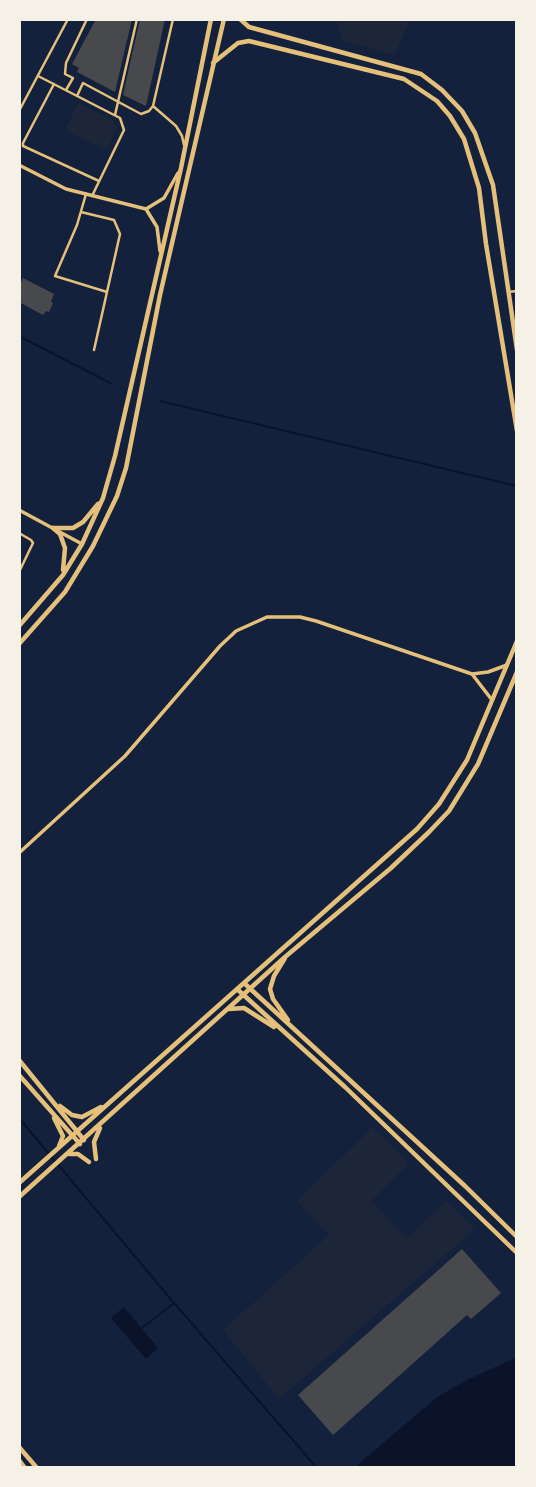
<!DOCTYPE html>
<html>
<head>
<meta charset="utf-8">
<style>
	body { margin:0 }
	#map { position:relative; width:536px; height:1487px; overflow:hidden; background:#14213d; font-family:"Exo 2",sans-serif }
	canvas { display:block }
	.frame { position:absolute; inset:0; border:21px solid #f6f1e7; pointer-events:none }
</style>
</head>
<body>
<div id="map">
<canvas width="536" height="1487"></canvas>
<div class="frame"></div>
</div>
<script>
const c = document.querySelector('canvas').getContext('2d');
c.lineJoin = 'round';
function fillPath(path, color) {
  c.fillStyle = color;
  c.fill(path, 'evenodd');
}
function toPath(rows) {
  const path = new Path2D();
  for (const r of rows) {
    path.moveTo(r[0], r[1]);
    for (let i = 2; i < r.length; i += 2) path.lineTo(r[i], r[i + 1]);
  }
  return path;
}
function strokePath(path, color, width, dash) {
  c.strokeStyle = color;
  c.lineWidth = width;
  c.lineCap = dash ? 'butt' : 'round';
  c.setLineDash(dash || []);
  c.stroke(path);
}
fillPath(toPath([
	[336,19,411,19,394,55,343,41],
	[78,103,114,121,117,129,106,150,65,130],
	[373,1127,409,1163,371,1201,407,1238,446,1201,475,1229,279,1399,223,1330,329,1235,297,1201]
]), '#1d2539');
fillPath(toPath([
	[124,1307,158,1348,146,1359,111,1318],
	[517,1357,517,1466,354,1468,437,1397,467,1380]
]), '#0b132b');
strokePath(toPath([
	[19,336,112,384],
	[160,401,517,486],
	[19,1118,174,1303,317,1468],
	[142,1328,173,1304]
]), '#0b132b', 2);
fillPath(toPath([
	[96,19,132,19,115,92,77,72,79,68,72,64],
	[140,19,165,19,146,106,123,95],
	[23,278,54,294,51,302,53,303,49,312,46,311,43,315,19,302,19,287],
	[462,1249,501,1293,471,1319,467,1315,333,1435,298,1395]
]), '#48494c');
strokePath(toPath([
	[38,76,120,118,124,130,92,196],
	[54,84,23,143,23,146,99,181],
	[66,90,73,78,65,74,66,63,87,19],
	[77,96,83,83,141,114,149,111,153,106,173,19],
	[153,106,176,126,182,136,184,145],
	[19,111,68,19],
	[115,115,137,19],
	[86,194,77,225,55,276,107,292],
	[81,212,114,220,120,234,94,350],
	[508,292,517,291],
	[19,533,31,540,33,543,19,572]
]), '#e5c07b', 2.5);
strokePath(toPath([
	[19,165,66,189,146,209],
	[146,209,164,198,178,173],
	[146,209,157,227,160,251],
	[19,510,82,544],
	[472,674,492,700],
	[19,853,125,756,220,646,236,631,267,617,300,617,316,621,472,674,488,672,507,665]
]), '#e5c07b', 3.5);
strokePath(toPath([
	[240,19,249,27,421,74,442,90,462,111,475,133,493,185,517,350],
	[213,63,238,43,249,41,404,79,437,101,450,116,464,139,479,188,486,244,517,431],
	[285,958,274,976,270,989,273,999,288,1020],
	[244,983,465,1186,517,1237],
	[237,989,345,1087,517,1253],
	[229,1009,244,1008,274,1027],
	[19,1060,84,1140],
	[19,1075,80,1144],
	[60,1106,72,1115,82,1117,101,1107],
	[54,1118,63,1136,59,1146],
	[69,1154,78,1154,89,1162],
	[96,1159,94,1142,100,1128],
	[19,1183,417,829,439,804,467,760,517,641],
	[19,1197,285,957,391,868,429,832,449,811,478,764,517,672],
	[19,1447,37,1468],
	[19,1460,25,1468]
]), '#e5c07b', 4.5);
strokePath(toPath([
	[53,528,73,528,83,522,98,504],
	[53,528,60,534,65,548,63,570],
	[19,626,63,575,82,544,103,498,115,456,181,168,211,19],
	[19,644,65,592,93,546,117,496,126,468,160,295,224,19]
]), '#e5c07b', 4.5);
</script>
</body>
</html>
